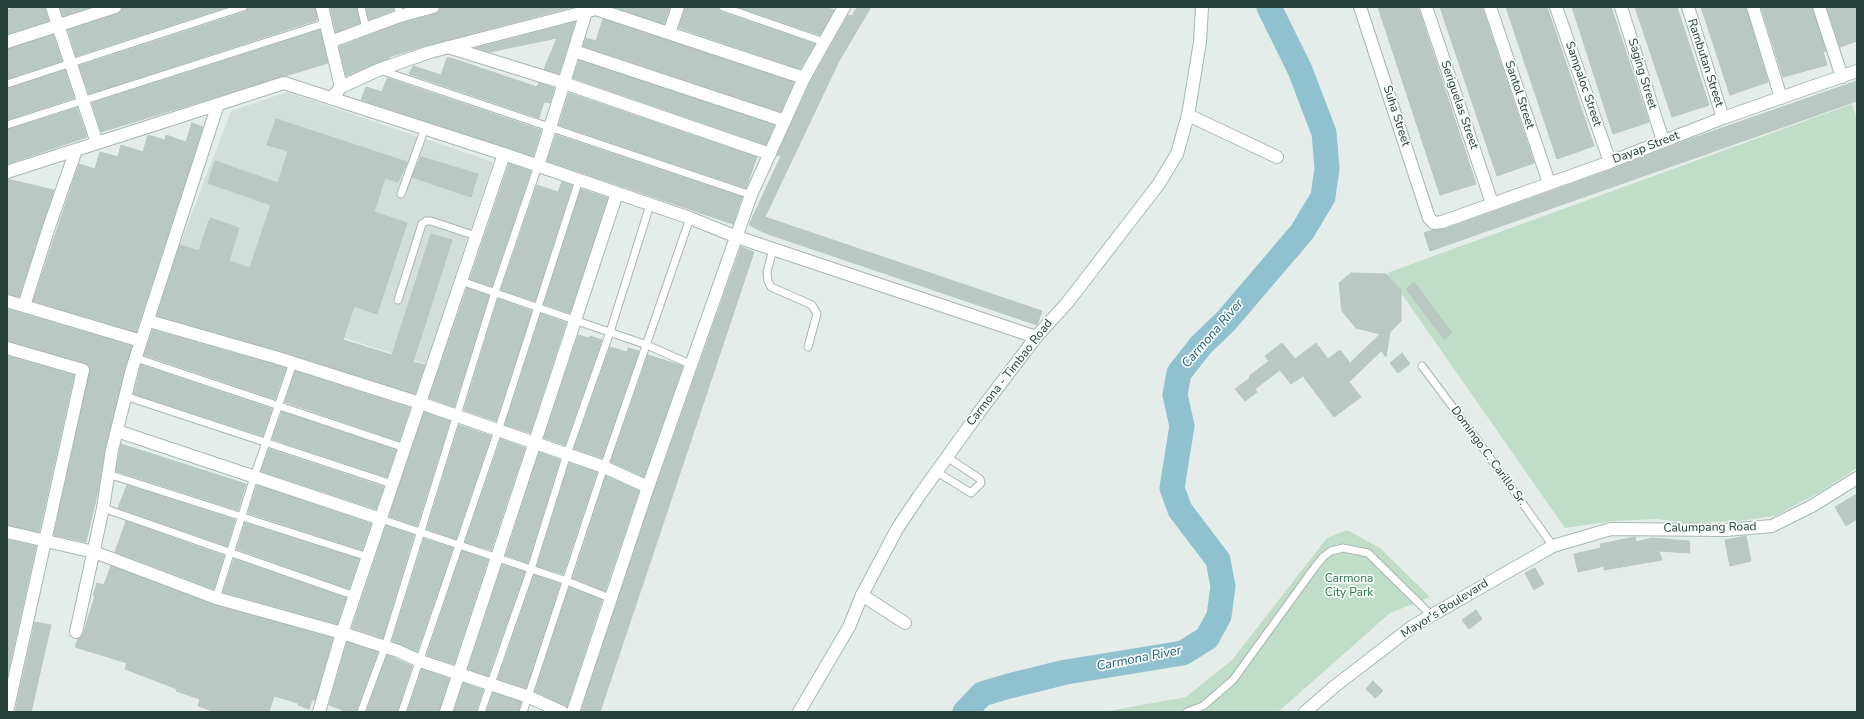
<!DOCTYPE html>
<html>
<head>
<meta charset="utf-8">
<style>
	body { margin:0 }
	#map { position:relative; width:1864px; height:719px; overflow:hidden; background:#e5edea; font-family:"Nunito Sans",sans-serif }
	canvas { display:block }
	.frame { position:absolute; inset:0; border:8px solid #253f39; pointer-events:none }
</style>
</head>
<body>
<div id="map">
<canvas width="1864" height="719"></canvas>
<div class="frame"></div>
</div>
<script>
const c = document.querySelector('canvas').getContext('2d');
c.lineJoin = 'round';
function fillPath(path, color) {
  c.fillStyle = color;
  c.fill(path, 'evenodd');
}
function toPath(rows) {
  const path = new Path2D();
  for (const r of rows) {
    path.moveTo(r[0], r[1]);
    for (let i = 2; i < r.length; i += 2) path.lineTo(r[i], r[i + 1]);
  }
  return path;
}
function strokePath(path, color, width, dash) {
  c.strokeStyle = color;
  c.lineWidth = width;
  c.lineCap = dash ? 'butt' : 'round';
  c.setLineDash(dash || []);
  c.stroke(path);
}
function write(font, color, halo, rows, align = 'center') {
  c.font = font + ' "Nunito Sans",sans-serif';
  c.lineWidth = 3.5;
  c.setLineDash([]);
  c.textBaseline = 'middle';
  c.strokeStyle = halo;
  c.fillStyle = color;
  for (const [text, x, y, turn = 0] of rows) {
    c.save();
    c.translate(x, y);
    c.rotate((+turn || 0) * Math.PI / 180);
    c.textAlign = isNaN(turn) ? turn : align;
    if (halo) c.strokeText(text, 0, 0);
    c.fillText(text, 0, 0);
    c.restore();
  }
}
fillPath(toPath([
	[287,92,493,162,426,364,166,281,231,111]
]), '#d3ddd9');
fillPath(toPath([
	[1852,104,1857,120,1857,468,1822,491,1775,516,1739,521,1690,523,1656,519,1613,521,1565,528,1387,273],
	[1347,530,1380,548,1430,597,1390,613,1278,712,1103,712,1186,697,1232,660,1327,538]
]), '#bfddc9');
strokePath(toPath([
	[965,712,982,694,1009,686,1066,672,1183,653,1207,638,1219,616,1223,586,1218,560,1180,510,1172,488,1182,426,1175,395,1179,373,1201,345,1226,321,1302,232,1323,197,1327,168,1324,133,1300,70,1269,7]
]), '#90c1cf', 25);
const building = toPath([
	[16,7,45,7,49,21,7,34,7,10,16,7],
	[64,7,91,7,63,16,60,8,64,7],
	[122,7,227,7,76,56,68,30,117,14,121,12,122,7],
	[248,7,315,7,317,20,89,94,79,66,245,12,248,7],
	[330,7,356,7,360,23,336,32,330,7],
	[366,7,393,7,394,10,369,20,366,7],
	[440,7,572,7,428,45,389,57,390,58,346,76,339,47,402,23,435,14,439,12,440,7],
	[614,7,670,7,664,24,614,7],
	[685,7,718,7,721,12,815,44,800,69,679,28,685,7],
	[738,7,824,7,834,10,820,35,738,7],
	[857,7,871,7,839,61,765,217,1042,311,1037,325,765,233,749,225,781,156,777,155,811,81,848,15,852,16,857,7],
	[1378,7,1418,7,1476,184,1440,195,1378,7],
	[1440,7,1482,7,1534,163,1497,176,1440,7],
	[1506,7,1547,7,1594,146,1557,159,1506,7],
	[1572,7,1611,7,1649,122,1613,134,1572,7],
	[1635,7,1677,7,1709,105,1672,117,1635,7],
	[1701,7,1746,7,1768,82,1730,95,1701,7],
	[1761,7,1812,7,1826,51,1823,52,1827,65,1783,77,1761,7],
	[1827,7,1857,7,1857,41,1840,47,1827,7],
	[603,19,794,82,781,112,583,46,586,38,596,41,603,19],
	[575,22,559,74,544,69,557,38,489,52,476,48,575,22],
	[320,30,328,63,101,132,92,103,320,30],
	[53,35,62,61,7,79,7,49,53,35],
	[447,58,451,58,537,87,539,83,554,88,550,103,544,102,539,118,409,74,413,66,441,75,447,58],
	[579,60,774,125,766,145,573,78,579,60],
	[65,70,74,98,7,120,7,89,65,70],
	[387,78,541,130,533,156,361,100,366,87,382,92,387,78],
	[1857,81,1857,101,1430,251,1424,233,1432,230,1445,229,1613,169,1682,142,1857,81],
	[569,93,757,157,746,188,559,125,569,93],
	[77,108,87,137,7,164,7,130,77,108],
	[276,119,407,162,398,182,385,178,374,212,407,223,377,314,354,306,343,340,392,355,431,234,452,240,413,362,425,365,415,394,280,351,157,316,180,245,199,251,210,218,239,228,229,261,250,268,271,205,208,183,215,161,278,183,288,151,267,145,276,119],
	[192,123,203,127,136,332,33,301,79,164,95,169,100,152,118,157,121,145,143,152,148,135,165,140,166,135,186,142,192,123],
	[556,135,742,197,733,224,547,161,556,135],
	[421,157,478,174,471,197,412,177,421,157],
	[509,164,531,171,492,286,470,279,509,164],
	[7,179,54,190,19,297,7,294,7,179],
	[562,182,572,185,535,301,501,290,537,185,558,192,562,182],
	[581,189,608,198,570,313,544,304,581,189],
	[741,247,754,252,600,712,581,711,655,489,741,247],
	[1351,273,1386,274,1401,290,1401,321,1390,332,1386,357,1381,351,1349,382,1361,397,1334,417,1303,376,1291,384,1280,370,1255,389,1257,392,1245,401,1235,389,1250,378,1249,376,1269,361,1265,356,1282,343,1295,359,1316,343,1328,359,1340,350,1350,363,1380,334,1356,328,1342,311,1339,283,1351,273],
	[1414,282,1452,333,1444,339,1406,289,1414,282],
	[467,288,489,296,454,407,429,398,467,288],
	[498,299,532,311,496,421,464,410,498,299],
	[7,309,132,346,105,448,98,491,86,542,54,535,90,368,85,363,7,341,7,309],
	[541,314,566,323,530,433,505,425,541,314],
	[153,330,286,368,275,399,144,355,153,330],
	[578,335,589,338,590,336,602,340,565,445,544,438,578,335],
	[610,347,627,352,628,348,639,351,602,458,574,449,610,347],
	[1402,353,1410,364,1398,373,1390,363,1402,353],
	[648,355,683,366,644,477,611,462,648,355],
	[7,356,74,375,39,532,7,525,7,356],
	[141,365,272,409,263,436,134,394,141,365],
	[295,371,410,408,399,441,285,402,295,371],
	[282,412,396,450,387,477,272,439,282,412],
	[424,412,450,421,417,526,389,516,424,412],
	[459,425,491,436,456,539,427,529,459,425],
	[501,439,525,448,491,550,465,542,501,439],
	[121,444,246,484,238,510,116,471,121,444],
	[269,449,384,487,376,509,261,471,269,449],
	[539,452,560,460,528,563,506,555,539,452],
	[569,463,597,472,563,574,537,566,569,463],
	[606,476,639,491,605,591,573,578,606,476],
	[127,485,235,520,227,546,118,508,127,485],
	[257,485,371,524,362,550,248,513,257,485],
	[1857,494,1857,519,1846,526,1835,507,1857,494],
	[126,521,224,556,214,589,115,552,126,521],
	[245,523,359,559,349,589,237,549,245,523],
	[386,526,414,535,383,638,352,628,386,526],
	[1746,536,1751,561,1730,566,1725,540,1746,536],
	[1635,537,1636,542,1652,538,1689,541,1690,553,1659,551,1662,560,1604,570,1604,566,1578,572,1574,554,1601,548,1600,544,1635,537],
	[424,539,453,548,417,652,392,641,424,539],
	[7,540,36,546,7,677,7,540],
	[462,551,488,560,454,664,427,655,462,551],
	[234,559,346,598,337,624,223,592,234,559],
	[502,565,525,572,488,676,468,669,502,565],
	[111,566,214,605,333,638,315,700,312,700,309,709,298,705,298,703,274,696,269,712,215,712,198,706,200,699,176,691,177,689,125,669,127,663,75,647,78,639,83,634,95,596,93,595,97,583,104,585,111,566],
	[1535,568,1544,584,1534,590,1525,573,1535,568],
	[534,575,560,584,526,688,498,679,534,575],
	[569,587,602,600,567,707,535,692,569,587],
	[1476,610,1482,619,1469,629,1462,620,1476,610],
	[35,622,51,625,31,712,15,712,35,622],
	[347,642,378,652,356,712,343,712,343,710,329,705,347,642],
	[387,655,412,666,397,712,366,712,387,655],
	[422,669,449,679,439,712,407,712,422,669],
	[1373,681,1383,691,1375,698,1366,689,1373,681],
	[463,683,483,690,476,712,454,712,463,683],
	[493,693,521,702,518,712,486,712,493,693]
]);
fillPath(building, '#bac8c3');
strokePath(building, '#b8c7c2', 1);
const lane = toPath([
	[361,7,366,29],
	[398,7,400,16],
	[723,7,824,42],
	[380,70,751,195],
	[7,84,243,7],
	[7,125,326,23],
	[401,194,425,128],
	[773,249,767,272,768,281,771,287,812,305,817,314,808,347],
	[461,281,647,345,692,365],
	[398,300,422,224,426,221,431,221,476,236],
	[136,358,405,448],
	[1422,366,1478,441,1553,546],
	[125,396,392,484],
	[937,472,971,493,981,483,980,479,947,457],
	[108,474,368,557],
	[103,508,355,596],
	[381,519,567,581,612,599],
	[216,598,254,477,293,363],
	[361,712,385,647,495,292,538,166],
	[402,712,498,431,579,180],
	[481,712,531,569,567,454,610,332,650,205],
	[523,712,604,467,690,218],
	[1187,712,1203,706,1233,680,1315,567,1323,557,1331,551,1343,548,1368,553,1432,616]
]);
const street = toPath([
	[52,7,97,143],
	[322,7,341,87],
	[1360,7,1429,218,1434,223,1442,222,1610,162,1723,118,1857,71],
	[1426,7,1492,203],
	[1490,7,1549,183],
	[1556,7,1610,162],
	[1621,7,1663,141],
	[1688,7,1723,118],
	[1753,7,1781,98],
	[1819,7,1842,77],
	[669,33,678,7],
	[7,42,115,7],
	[330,42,400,16,433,7],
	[448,47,564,83,770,154],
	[574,51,785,121],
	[332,98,341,87,378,70,430,52,596,9,804,78],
	[1188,115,1277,157],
	[538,166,586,12,585,7],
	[7,172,284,83,504,154,690,218,737,237,1036,337],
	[7,301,141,341],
	[24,306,48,230,76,150],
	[149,321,278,358,420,403,604,467,648,487],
	[7,348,83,370,7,712],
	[117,431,381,519],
	[7,532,94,552,216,598,342,633,398,651,420,661,529,697,562,712],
	[862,595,905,623],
	[76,632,103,508,112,450,132,369,218,104],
	[319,712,342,633,504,154],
	[446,712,617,193],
	[573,712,648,487,751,195,804,78,844,7]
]);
const secondary = toPath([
	[799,712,849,627,862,595,897,529,919,496,980,411,1036,337,1067,303,1158,185,1177,154,1188,115,1200,42,1202,7],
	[1305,712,1335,686,1413,626,1553,546,1611,529,1726,530,1772,526,1812,506,1857,478]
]);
strokePath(lane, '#a8b5b1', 9);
strokePath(street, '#a8b5b1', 14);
strokePath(secondary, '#a4b9b3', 14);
strokePath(lane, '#fff', 7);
strokePath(street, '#fff', 12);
strokePath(secondary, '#fff', 12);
write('12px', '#253f39', '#f6faf8', [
	["Rambutan Street",1705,63,72],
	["Saging Street",1642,74,73],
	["Sampaloc Street",1583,84,71],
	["Santol Street",1519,95,72],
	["Seriguelas Street",1459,105,71],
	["Suha Street",1396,116,72],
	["Dayap Street",1646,148,-21],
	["Carmona - Timbao Road",1010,373,-52],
	["Domingo C. Carillo Sr.",1488,456,54],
	["Calumpang Road",1710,528,-1],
	["Mayor's Boulevard",1445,609,-32]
]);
write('12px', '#31744f', '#f6faf8', [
	["Carmona",1349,579],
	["City Park",1349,593]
]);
write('italic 13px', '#216478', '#f6faf8', [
	["Carmona River",1213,334,-49],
	["Carmona River",1139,659,-11]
]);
</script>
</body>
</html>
